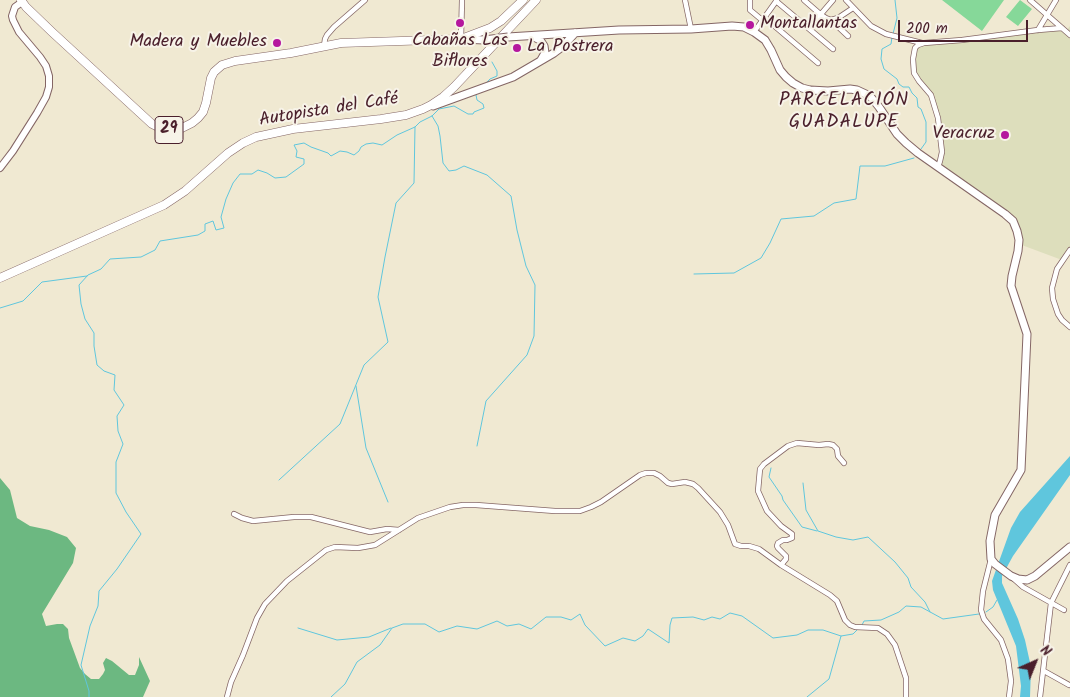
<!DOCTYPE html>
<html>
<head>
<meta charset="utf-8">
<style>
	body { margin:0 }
	#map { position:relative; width:1070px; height:697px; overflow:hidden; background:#f0e9d2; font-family:Kalam,sans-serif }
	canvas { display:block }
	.north { position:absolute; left:1010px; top:637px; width:50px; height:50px; -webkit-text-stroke:4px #f7f3e8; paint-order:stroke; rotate:44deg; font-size:14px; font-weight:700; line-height:20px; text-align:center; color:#4a1f2b }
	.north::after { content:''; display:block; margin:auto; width:18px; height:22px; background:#4a1f2b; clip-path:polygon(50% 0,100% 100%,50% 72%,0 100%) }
	.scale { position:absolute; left:898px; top:20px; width:130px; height:22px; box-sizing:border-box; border:2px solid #4a1f2b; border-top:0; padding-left:6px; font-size:15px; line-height:18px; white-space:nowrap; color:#4a1f2b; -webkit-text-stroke:4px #f7f3e8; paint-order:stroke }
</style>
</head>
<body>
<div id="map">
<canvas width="1070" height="697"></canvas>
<div class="north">N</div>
<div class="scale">200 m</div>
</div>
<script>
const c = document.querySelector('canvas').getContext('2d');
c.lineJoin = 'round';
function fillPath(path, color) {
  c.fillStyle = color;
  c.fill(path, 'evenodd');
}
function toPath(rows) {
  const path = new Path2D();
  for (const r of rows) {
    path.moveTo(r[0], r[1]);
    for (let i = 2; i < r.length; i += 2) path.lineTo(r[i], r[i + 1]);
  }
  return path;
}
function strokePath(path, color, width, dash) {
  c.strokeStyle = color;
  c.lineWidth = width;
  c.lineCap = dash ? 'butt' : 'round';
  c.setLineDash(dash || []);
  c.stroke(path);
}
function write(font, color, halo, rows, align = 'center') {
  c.font = font + ' Kalam,sans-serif';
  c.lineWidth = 4;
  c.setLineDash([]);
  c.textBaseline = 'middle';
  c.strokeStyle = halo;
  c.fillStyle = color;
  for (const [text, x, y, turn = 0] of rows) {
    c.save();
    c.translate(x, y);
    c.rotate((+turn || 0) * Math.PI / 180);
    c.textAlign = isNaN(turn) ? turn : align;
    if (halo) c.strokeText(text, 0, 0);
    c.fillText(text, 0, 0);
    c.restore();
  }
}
fillPath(toPath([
	[1070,26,1070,250,1062,260,1019,244,1013,221,938,167,940,161,938,118,931,95,913,69,918,45,1062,28,1066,31]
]), '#dddebc');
fillPath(toPath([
	[942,0,1004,0,982,31],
	[1020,0,1032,9,1018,26,1006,17]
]), '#86d899');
fillPath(toPath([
	[0,478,10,490,17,518,30,526,49,530,67,537,76,548,73,563,42,614,46,626,57,624,63,624,68,629,69,638,80,668,85,674,91,679,99,679,103,674,105,670,103,663,106,658,112,661,129,675,135,675,139,665,139,657,150,681,143,697,0,697]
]), '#6cb881');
fillPath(toPath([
	[1070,456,1070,475,1013,556,1002,576,1002,583,1018,619,1025,640,1031,667,1030,697,1020,697,1021,686,1016,646,993,590,992,581,1011,528,1020,512]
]), '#5fc6dd');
strokePath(toPath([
	[893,34,897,18,895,0],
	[892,37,891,44,882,49,881,59,884,69,897,79,899,84,903,87,909,87,912,93,917,98,918,107,921,109,926,122,926,142,921,149],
	[486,83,490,79,497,76,497,71,492,62],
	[432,116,438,126,440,136,443,163,449,171,456,170,464,166,487,175,511,196,517,230,526,266,535,285,534,336,527,355,486,401,477,446],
	[694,274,734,273,761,258,770,243,781,219,814,216,834,203,856,199,860,166,885,166,914,158],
	[0,308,23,301,42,282,87,276],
	[356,386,366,448,388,502],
	[771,468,769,477,782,496,783,500,802,527,817,531],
	[279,480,340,424,364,365,388,342,378,297,385,257,396,203,414,183,415,127],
	[803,483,806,510,818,531,836,537,853,540,868,537,895,562,908,578,911,587,925,602,930,612],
	[986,612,993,607,997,600],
	[862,625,864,621,881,620,899,612,906,606,921,607,943,619,979,614],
	[298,628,337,640,369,637,391,628],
	[89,697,89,691,81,665,90,626,98,606,99,591,117,569,141,534,126,512,116,493,116,462,123,444,118,431,117,416,124,405,114,390,115,375,104,371,97,365,94,346,94,333,85,319,81,304,79,285,88,275,101,269,110,259,141,257,155,250,160,241,198,235,205,231,205,224,213,221,216,230,224,228,221,217,226,199,233,183,240,174,252,174,258,170,267,173,275,178,286,177,304,164,304,159,296,157,297,151,294,145,304,143,311,147,328,153,331,156,340,151,347,152,354,155,359,151,361,147,366,144,373,143,382,145,397,135,415,127,420,122,432,116,439,109,454,106,468,114,473,114,474,112,484,108,483,104,477,100,476,95],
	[331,697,345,684,357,662,380,645,392,628,403,624,425,624,439,632,457,626,477,629,497,621,507,626,519,624,531,629,546,617,561,617,571,620,580,614,585,625,605,646,623,638,635,641,643,636,648,629,669,643,670,625,672,618,693,617,704,620,712,617,720,619,730,613,742,616,773,638,797,635,808,630,823,630,841,636],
	[807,697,829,679,841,636,853,634,858,629]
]), '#5fc6dd', 1);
const street = toPath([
	[685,0,691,29],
	[750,0,750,10,762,20],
	[804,0,820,14,826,18,831,20,848,36],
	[846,0,871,26,886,34,922,43],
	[1030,0,1070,35],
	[776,1,833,49],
	[764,17,818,63],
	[831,20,838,18,853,8],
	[809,28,833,0],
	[1038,30,1056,0],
	[754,32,777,0],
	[461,39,462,0],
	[324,46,325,39,327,35,334,27,365,0],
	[938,167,940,161,942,152,938,118,931,95,919,81,914,73,913,59,915,48,918,45,924,43,962,40,1038,30,1062,28],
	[1070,250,1057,269,1052,288,1053,299,1058,314,1062,320,1070,327],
	[234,514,242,518,253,521,294,517,311,517,370,532,387,529,399,530],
	[991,559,983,591,981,610,984,619,1001,640,1008,659,1011,681,1009,697],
	[781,565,786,559,786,556,778,548,777,546,778,543,783,540,787,540,792,538,792,534,781,526,767,511,758,491,760,469,764,464,788,446,797,443,819,445,828,444,833,445,837,449,838,456,844,463],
	[1014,579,1023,587,1064,610],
	[1044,671,1069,685],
	[227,697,231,682,243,655,257,618,265,604,287,581,326,550,335,547,358,548,375,545,418,518,450,507,463,505,476,505,555,511,580,511,591,507,601,502,640,475,646,473,654,473,660,476,668,483,672,484,685,482,693,484,698,488,720,512,728,525,735,544,741,546,749,546,759,549,781,565,830,595,837,601,845,620,850,625,855,627,878,628,887,634,895,645,906,678,906,697],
	[1040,697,1051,603,1070,565]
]);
const secondary = toPath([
	[0,168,13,151,37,113,46,97,49,87,49,76,46,66,40,57,19,32,13,20,12,16,15,7,22,2]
]);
const primary = toPath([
	[532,36,540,40,544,46,545,53,541,60],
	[508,37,619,30,691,29,732,26,744,27,754,32,765,40,771,50,780,70,786,77,793,83,802,88,810,90,828,91,850,89,857,90,870,96,879,107,897,134,906,143,918,153,1005,214,1013,221,1017,231,1019,240,1018,251,1012,276,1011,286,1027,334,1021,470,995,515,990,541,991,559,995,564,1011,576,1018,579,1027,580,1035,576,1070,547],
	[462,39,484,40],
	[433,106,513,77,554,53,562,47,575,33]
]);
const highway = toPath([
	[21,0,26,7,52,32,152,124,162,129,172,130,182,128,192,123,198,118,203,112,206,103,211,78,214,72,222,65,235,61,291,53,341,43,461,39,490,28,501,21,523,0],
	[0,278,164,205,185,191,228,153,243,143,256,137,293,129,381,119,406,115,423,109,431,105,443,97,454,87,536,0]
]);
strokePath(street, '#846665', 6);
strokePath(secondary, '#846665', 8);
strokePath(primary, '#846665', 9);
strokePath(highway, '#846665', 9);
strokePath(street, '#fff', 4.5);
strokePath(secondary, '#fff', 6);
strokePath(primary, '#fff', 7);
strokePath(highway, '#fff', 8);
const primaryBridge = toPath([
	[484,40,508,37]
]);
strokePath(primaryBridge, '#846665', 9, []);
strokePath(primaryBridge, '#fff', 7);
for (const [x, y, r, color] of [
	[460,23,5,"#b5179e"],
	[750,25,5,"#b5179e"],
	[277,43,5,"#b5179e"],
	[517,48,5,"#b5179e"],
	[1005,135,5,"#b5179e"]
]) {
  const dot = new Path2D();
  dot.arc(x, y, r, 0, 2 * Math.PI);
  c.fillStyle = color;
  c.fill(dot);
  strokePath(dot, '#f7f3e8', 2);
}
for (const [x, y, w] of [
	[169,130,28]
]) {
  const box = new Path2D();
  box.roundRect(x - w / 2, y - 13.5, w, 27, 4);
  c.fillStyle = '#f7f3e8';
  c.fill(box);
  strokePath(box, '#4a1f2b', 1);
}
write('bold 16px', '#4a1f2b', null, [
	["29",169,130]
]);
write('18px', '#4a1f2b', '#f7f3e8', [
	["Montallantas",760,25],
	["Cabañas Las",460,42,"center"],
	["Biflores",460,63,"center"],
	["Madera y Muebles",267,43,"right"],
	["La Postrera",527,48],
	["Veracruz",995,135,"right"]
], 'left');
write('18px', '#4a1f2b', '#f7f3e8', [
	["Autopista del Café",329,111,-9]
]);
c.letterSpacing = '1px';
write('19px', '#4a1f2b', '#f7f3e8', [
	["PARCELACIÓN",844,102],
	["GUADALUPE",844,124]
]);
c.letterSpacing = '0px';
</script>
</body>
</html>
